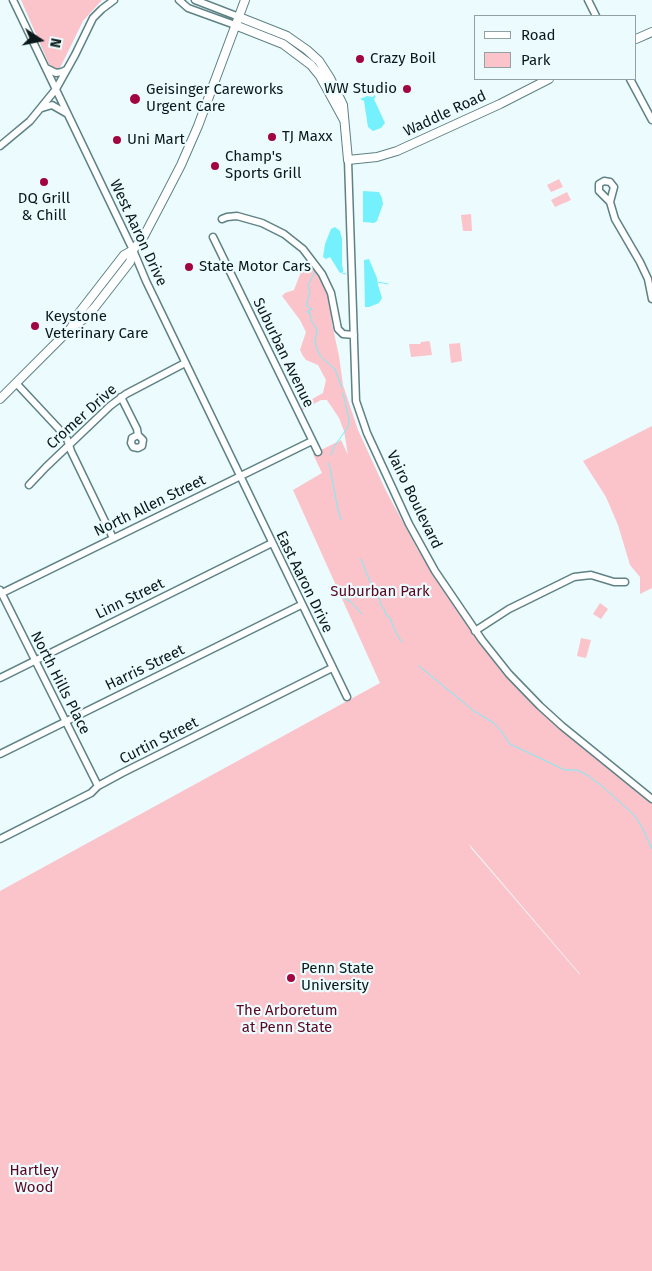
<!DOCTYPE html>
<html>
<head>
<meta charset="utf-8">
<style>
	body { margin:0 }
	#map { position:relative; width:652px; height:1271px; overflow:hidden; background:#ecfbfd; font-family:"Fira Sans",sans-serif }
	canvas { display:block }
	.legend { position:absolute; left:474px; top:15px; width:162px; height:65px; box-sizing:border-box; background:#ecfbfd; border:1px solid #92a1a2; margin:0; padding:6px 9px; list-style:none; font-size:15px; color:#0a191a }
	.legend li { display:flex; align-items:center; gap:10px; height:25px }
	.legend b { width:25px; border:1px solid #92a1a2 }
	.north { position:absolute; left:15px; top:15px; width:50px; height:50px; -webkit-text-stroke:4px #ecfbfd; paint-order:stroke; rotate:101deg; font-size:14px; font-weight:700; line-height:20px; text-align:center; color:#0a191a }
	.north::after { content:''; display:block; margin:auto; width:18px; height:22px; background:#0a191a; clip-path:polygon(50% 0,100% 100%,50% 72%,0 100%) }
</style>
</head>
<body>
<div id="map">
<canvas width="652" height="1271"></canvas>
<ul class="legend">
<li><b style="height:6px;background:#fff"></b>Road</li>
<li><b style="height:14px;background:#fbc3ca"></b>Park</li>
</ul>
<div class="north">N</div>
</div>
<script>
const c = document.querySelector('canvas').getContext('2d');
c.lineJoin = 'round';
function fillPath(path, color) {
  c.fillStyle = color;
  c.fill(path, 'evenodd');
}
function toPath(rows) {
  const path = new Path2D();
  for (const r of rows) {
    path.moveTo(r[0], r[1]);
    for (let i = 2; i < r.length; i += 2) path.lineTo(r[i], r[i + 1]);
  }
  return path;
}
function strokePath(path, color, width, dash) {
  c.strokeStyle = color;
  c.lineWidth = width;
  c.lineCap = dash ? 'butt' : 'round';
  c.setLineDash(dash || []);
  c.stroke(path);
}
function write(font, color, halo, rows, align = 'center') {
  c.font = font + ' "Fira Sans",sans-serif';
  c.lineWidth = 4.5;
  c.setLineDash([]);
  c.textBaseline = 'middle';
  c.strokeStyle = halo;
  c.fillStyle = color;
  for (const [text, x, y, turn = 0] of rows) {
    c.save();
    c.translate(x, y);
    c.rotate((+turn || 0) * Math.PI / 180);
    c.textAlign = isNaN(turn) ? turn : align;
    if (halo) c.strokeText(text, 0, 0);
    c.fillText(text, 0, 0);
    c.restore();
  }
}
fillPath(toPath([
	[21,0,102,0,83,21,60,68,54,69,49,64],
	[559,179,563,187,551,192,547,185],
	[567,192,571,200,555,207,551,200],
	[471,214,472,231,463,231,461,215],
	[307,261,315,270,323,283,330,302,332,324,339,356,343,385,358,430,386,491,418,550,425,561,429,559,474,628,520,687,580,739,652,797,652,1271,0,1271,0,891,380,683,293,490,322,473,313,454,341,440,348,455,344,431,339,418,327,400,321,400,301,411,305,403,323,393,326,380,318,365,306,360,303,356,300,350,306,332,300,320,282,296,285,293,294,290,302,269],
	[469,844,580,974,580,975,471,848],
	[429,341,430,343,432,355,411,357,409,344,420,344,421,342],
	[460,343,462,361,451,363,449,344],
	[652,426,652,588,640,594,640,577,630,565,618,525,606,497,583,461],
	[600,603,608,609,601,619,593,614],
	[581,638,591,640,586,658,577,656]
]), '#fbc3ca');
fillPath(toPath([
	[374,95,376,96,374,99,385,123,381,128,373,131,368,127,364,101,360,99,367,96,373,97],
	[363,191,379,192,382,198,383,204,377,221,374,223,363,222],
	[335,227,340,231,342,239,342,265,343,269,343,272,340,273,330,257,326,259,323,257,325,244,331,229],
	[369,259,377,278,378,285,382,298,379,303,369,307,365,307,364,260]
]), '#74f1fc');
strokePath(toPath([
	[315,272,308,285,310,291,307,302,307,306,312,309,307,312,310,313,311,320,317,329,315,343,318,351,321,357,335,369,342,388],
	[342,273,346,274],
	[378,282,388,284],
	[331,455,334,447,348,427,349,419,343,393],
	[329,463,338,510,341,520],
	[361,559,373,589,380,600,380,604,384,609,387,616,390,618,396,633,402,642],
	[344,598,351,602,362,614],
	[419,666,474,711,494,723,502,732,510,744,565,770,577,770,587,775,602,786,635,816,643,829,652,849]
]), '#74f1fc', 1);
const minor = toPath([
	[13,0,133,250,146,281,347,697],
	[179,0,188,8,235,25],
	[195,0,239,17],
	[588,0,596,16],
	[46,68,56,73,62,72,66,70],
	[630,79,652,120],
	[42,108,52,105,66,113],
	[0,146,30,121,56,89,75,55,93,18,102,9,114,0],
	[348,160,356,401,367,433,409,524,435,571,482,640,509,674,540,706,562,726,652,799],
	[610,202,614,187,610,182,604,181,599,184,599,191,610,202,615,219,640,262,648,279,652,299],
	[222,219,227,217,237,216,262,223,284,234,303,249,322,274,331,293,338,329,343,334,354,335],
	[213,237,318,452],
	[16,383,58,428,67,439,71,451,113,538],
	[121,397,137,429,138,435,143,440,142,446,138,448,133,447,131,443,132,438,138,435],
	[29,485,46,467,110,406,126,394,185,363],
	[0,590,98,786],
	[0,594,312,441],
	[475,631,509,609,574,577,591,575,614,582,625,582],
	[0,678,272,543],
	[0,754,301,605],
	[0,839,91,793,98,786,122,773,332,668]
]);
const major = toPath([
	[239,17,287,36,307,50,319,61,330,78,343,105,348,160,377,157,397,151,500,104,549,79],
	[235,25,283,44,311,65,320,76,344,120],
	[636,39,652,32],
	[71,328,79,313,124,255,133,250,144,236,165,196,181,165,198,126,245,0],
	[0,399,71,328,84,319,95,307,130,262,133,250]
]);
strokePath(minor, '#5e8285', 9);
strokePath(major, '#5e8285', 10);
strokePath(minor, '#fff', 6);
strokePath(major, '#fff', 8);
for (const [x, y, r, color] of [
	[360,59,5,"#a1043e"],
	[407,89,5,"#a1043e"],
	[135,99,6,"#a1043e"],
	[272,137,5,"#a1043e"],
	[117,140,5,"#a1043e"],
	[215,166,5,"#a1043e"],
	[44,182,5,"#a1043e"],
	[189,267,5,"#a1043e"],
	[35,326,5,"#a1043e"],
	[291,978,5,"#a1043e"]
]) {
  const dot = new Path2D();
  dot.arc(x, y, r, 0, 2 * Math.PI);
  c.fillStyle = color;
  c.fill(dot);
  strokePath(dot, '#ecfbfd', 2);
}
write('15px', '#0a191a', '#ecfbfd', [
	["Crazy Boil",370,59],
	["WW Studio",397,89,"right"],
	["Geisinger Careworks",146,90],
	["Urgent Care",146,107],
	["TJ Maxx",282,137],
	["Uni Mart",127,140],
	["Champ's",225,157],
	["Sports Grill",225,174],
	["DQ Grill",44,199,"center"],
	["& Chill",44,216,"center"],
	["State Motor Cars",199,267],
	["Keystone",45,317],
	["Veterinary Care",45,334],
	["Penn State",301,969],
	["University",301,986]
], 'left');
write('15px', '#0a191a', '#ecfbfd', [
	["Waddle Road",445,114,-25],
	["West Aaron Drive",138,233,65],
	["Suburban Avenue",283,353,64],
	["Cromer Drive",82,417,-42],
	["Vairo Boulevard",414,500,64],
	["North Allen Street",150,506,-26],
	["East Aaron Drive",304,582,64],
	["Linn Street",130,599,-26],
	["Harris Street",145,668,-26],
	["North Hills Place",60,683,63],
	["Curtin Street",159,741,-27]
]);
write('15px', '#5a0721', '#ecfbfd', [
	["Suburban Park",380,592],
	["The Arboretum",287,1011],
	["at Penn State",287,1028],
	["Hartley",34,1171],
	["Wood",34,1188]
]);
</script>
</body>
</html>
